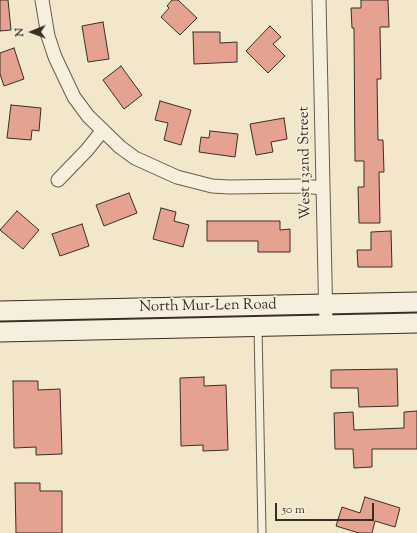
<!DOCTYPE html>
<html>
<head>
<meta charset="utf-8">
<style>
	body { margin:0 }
	#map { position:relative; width:417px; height:533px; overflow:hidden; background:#f2e7ca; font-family:"Sorts Mill Goudy",serif }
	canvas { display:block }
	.north { position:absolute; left:12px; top:12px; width:40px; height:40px; -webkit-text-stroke:3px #f7efdd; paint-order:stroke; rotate:269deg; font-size:11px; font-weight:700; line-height:16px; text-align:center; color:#382e26 }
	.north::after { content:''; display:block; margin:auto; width:14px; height:18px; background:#382e26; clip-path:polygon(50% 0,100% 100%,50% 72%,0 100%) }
	.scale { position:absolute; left:275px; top:503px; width:99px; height:18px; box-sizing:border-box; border:2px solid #382e26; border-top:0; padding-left:5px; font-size:12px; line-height:14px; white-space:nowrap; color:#382e26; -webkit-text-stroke:3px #f7efdd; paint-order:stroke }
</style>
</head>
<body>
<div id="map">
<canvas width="417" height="533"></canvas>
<div class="north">N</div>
<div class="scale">50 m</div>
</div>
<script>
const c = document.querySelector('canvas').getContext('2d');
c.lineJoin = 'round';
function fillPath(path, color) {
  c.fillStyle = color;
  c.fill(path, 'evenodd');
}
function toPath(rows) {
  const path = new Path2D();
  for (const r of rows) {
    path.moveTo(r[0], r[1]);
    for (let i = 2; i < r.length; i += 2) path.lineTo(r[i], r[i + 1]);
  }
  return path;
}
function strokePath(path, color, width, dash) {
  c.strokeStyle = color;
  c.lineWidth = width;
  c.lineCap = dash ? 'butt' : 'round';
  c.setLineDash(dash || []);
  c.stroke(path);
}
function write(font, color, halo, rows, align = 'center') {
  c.font = font + ' "Sorts Mill Goudy",serif';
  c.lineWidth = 3.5;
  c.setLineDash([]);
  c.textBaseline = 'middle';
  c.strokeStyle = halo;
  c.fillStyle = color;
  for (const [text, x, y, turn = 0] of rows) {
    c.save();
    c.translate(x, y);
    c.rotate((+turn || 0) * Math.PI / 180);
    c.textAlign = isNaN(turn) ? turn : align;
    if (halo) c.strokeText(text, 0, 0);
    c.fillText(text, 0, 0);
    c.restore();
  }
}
const building = toPath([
	[0,0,8,0,11,30,0,31,0,0],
	[172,0,178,0,197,18,180,35,161,17,169,8,167,6,172,0],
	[361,0,388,0,389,27,380,27,381,79,377,79,378,140,383,140,384,172,379,172,380,223,359,223,358,187,364,187,364,161,355,161,354,28,352,28,351,8,361,8,361,0],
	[103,22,109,59,88,62,82,26,103,22],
	[270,26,281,37,273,44,285,56,268,73,246,51,270,26],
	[193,32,220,32,220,43,237,42,237,62,194,64,193,32],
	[14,48,24,79,4,86,0,74,0,53,14,48],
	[121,66,142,95,124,109,103,80,121,66],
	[160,101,191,110,181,145,164,140,168,123,155,120,160,101],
	[11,105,41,108,39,131,32,130,31,140,7,138,11,105],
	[284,118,287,139,271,142,273,152,256,155,250,124,284,118],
	[210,131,238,134,235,157,199,152,201,137,209,138,210,131],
	[129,193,137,213,104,226,96,205,129,193],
	[161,208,176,212,174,221,189,225,183,247,153,239,161,208],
	[17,211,39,230,23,249,0,230,17,211],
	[207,221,280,221,280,230,290,229,290,252,258,252,258,241,207,241,207,221],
	[82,224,89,246,60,256,52,234,82,224],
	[391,231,392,267,358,267,357,250,371,250,371,232,391,231],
	[397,369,398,406,359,407,358,388,331,388,331,370,397,369],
	[204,377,204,386,226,385,228,450,203,451,203,445,181,446,180,378,204,377],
	[13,381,38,381,38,390,60,389,62,454,36,455,36,447,14,448,13,381],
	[417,411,417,449,372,449,372,467,354,468,353,449,335,449,334,413,353,412,354,430,404,428,404,412,417,411],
	[15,483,40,483,40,491,62,491,62,533,16,533,15,483],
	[365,497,400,508,395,527,375,521,372,533,359,533,336,526,342,507,360,513,365,497]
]);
fillPath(building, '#e6a291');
strokePath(building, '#382e26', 1);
const lane = toPath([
	[258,327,262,533]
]);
const street = toPath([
	[42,0,48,36,55,57,74,97,88,116,120,147,135,158,177,177,212,186,229,187,302,186,323,188],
	[319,0,326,325],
	[58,180,87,150,103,130]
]);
const secondary = toPath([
	[0,311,417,302],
	[0,332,417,323]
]);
strokePath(lane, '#665c4f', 9);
strokePath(street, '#665c4f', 15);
strokePath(secondary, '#382e26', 21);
strokePath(lane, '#f7efdd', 7);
strokePath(street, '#f7efdd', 13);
strokePath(secondary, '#f7efdd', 19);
write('15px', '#382e26', '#f7efdd', [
	["West 132nd Street",306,163,-91],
	["North Mur-Len Road",208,307,-1]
]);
</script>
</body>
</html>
